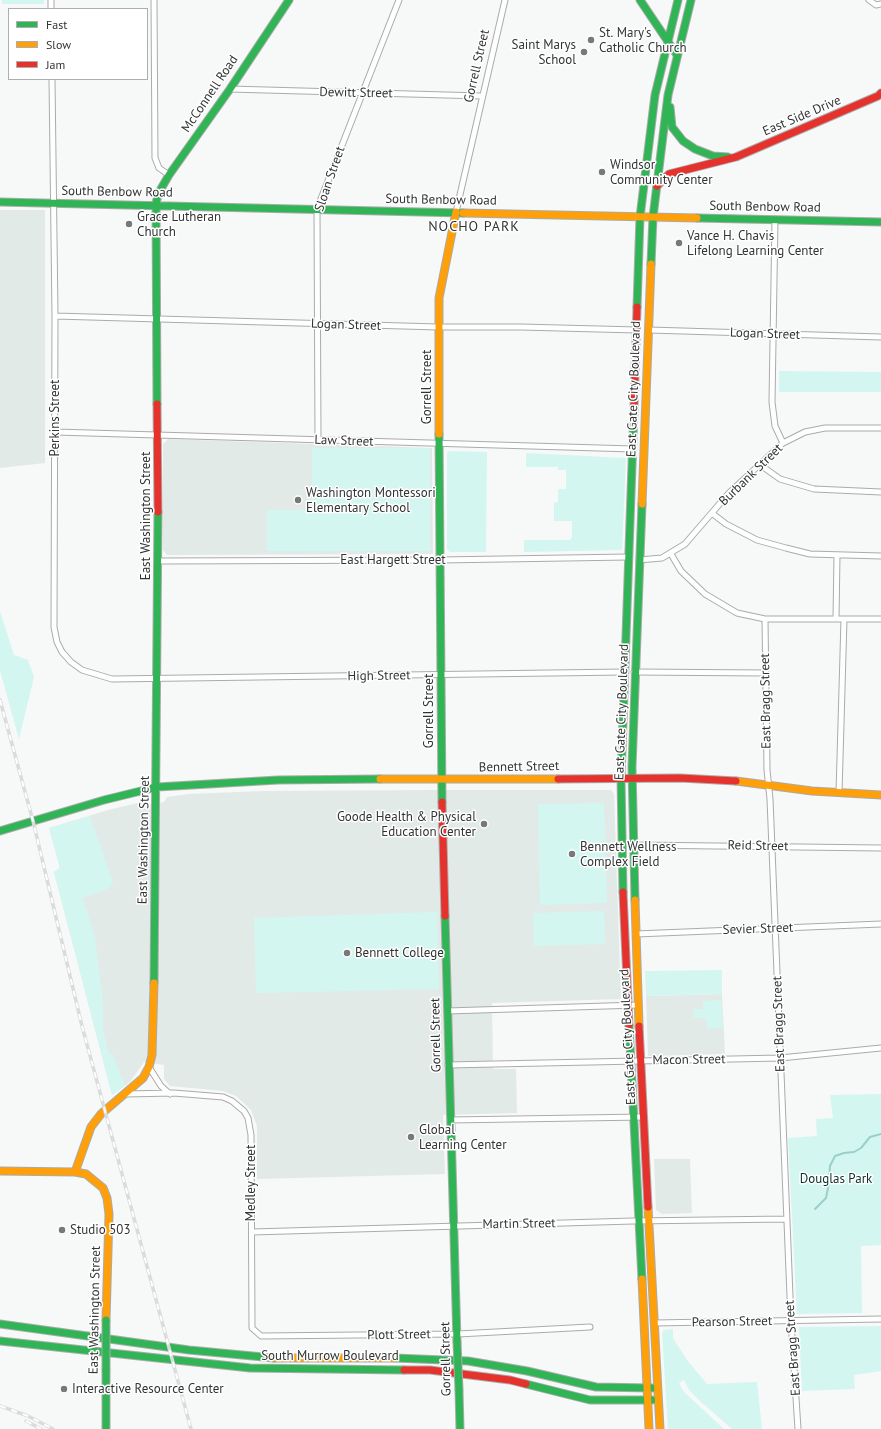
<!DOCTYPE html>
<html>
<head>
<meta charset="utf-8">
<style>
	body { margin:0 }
	#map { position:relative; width:881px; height:1429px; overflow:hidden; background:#f6f9f8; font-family:"PT Sans",sans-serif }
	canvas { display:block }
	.legend { position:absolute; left:8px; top:8px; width:140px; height:72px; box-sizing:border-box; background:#fff; border:1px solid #adaead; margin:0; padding:5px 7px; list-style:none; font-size:12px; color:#323433 }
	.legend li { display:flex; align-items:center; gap:8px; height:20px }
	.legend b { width:20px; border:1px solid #adaead }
</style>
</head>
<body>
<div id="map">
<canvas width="881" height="1429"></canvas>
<ul class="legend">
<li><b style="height:5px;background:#30b455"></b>Fast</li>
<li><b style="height:5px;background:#ff9f0a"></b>Slow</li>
<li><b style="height:5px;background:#e5322d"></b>Jam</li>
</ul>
</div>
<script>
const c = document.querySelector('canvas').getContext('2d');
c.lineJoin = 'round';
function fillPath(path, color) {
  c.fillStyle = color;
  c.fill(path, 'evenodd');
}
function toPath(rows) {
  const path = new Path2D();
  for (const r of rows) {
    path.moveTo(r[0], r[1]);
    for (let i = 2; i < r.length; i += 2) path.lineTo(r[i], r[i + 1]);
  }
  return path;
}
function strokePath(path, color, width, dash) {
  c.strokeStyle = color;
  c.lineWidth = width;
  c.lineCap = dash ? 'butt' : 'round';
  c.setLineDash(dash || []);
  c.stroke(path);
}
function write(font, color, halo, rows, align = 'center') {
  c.font = font + ' "PT Sans",sans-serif';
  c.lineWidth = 3;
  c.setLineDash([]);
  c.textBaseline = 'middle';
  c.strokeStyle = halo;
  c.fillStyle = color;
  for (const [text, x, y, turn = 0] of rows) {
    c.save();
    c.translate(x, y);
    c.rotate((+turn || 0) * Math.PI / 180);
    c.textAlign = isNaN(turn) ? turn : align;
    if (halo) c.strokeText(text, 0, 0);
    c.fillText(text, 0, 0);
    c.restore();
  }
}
fillPath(toPath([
	[0,210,45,210,45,463,0,468],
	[168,439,432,448,433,554,167,555,163,550,163,444],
	[433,790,611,790,614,794,621,999,492,1003,493,1069,516,1069,517,1113,443,1115,445,1174,257,1179,257,1126,251,1110,236,1096,223,1091,170,1086,164,1079,164,1065,144,1062,130,1082,112,1095,54,872,60,868,49,828,108,810,142,802,146,805,164,802,167,797,189,794,262,791],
	[722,994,725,1054,648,1056,646,996],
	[654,1159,690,1159,692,1213,662,1214,656,1210]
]), '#e2eae8');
fillPath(toPath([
	[2,0,44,0,44,4,2,4],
	[779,371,881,372,881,392,779,392],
	[312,448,430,448,430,551,267,551,267,510,312,510],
	[449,451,487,452,486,552,450,552,447,549,447,453],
	[526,453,626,458,622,550,524,552,524,540,570,540,572,537,572,521,554,521,554,503,558,502,558,489,566,489,566,470,558,470,558,467,526,467],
	[0,611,14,655,28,660,34,677,19,739,0,671],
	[604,803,607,903,540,905,538,804],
	[90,816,113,883,109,888,83,898,95,937,103,1004,103,1029,108,1052,113,1055,125,1086,112,1095,54,872,60,868,49,828],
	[604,911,605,944,534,946,533,913],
	[437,912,439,989,256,993,254,918],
	[722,970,722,994,646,996,645,971],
	[721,1000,723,1027,707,1029,706,1018,694,1018,693,1009,703,1009,703,1001],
	[881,1094,881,1245,861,1246,862,1313,797,1314,788,1138,817,1136,816,1119,833,1118,830,1095],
	[881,1326,881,1371,854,1375,855,1389,802,1391,799,1327],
	[673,1329,673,1338,687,1360,707,1384,757,1382,762,1429,732,1429,700,1401,689,1390,684,1380,679,1383,684,1392,724,1429,668,1429,662,1333,664,1330]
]), '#d3f6f0');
strokePath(toPath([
	[815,1209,826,1198,829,1183,830,1166,835,1156,844,1153,854,1152,861,1148,870,1137,881,1134]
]), '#9ad0c8', 2);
const street = toPath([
	[51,0,51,9],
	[154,0,155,158,159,168,169,175],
	[869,0,876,5,881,4],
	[52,79,55,316,54,627,57,642,62,652,71,662,82,670,112,679,624,672],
	[230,89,482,96],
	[456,212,505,0],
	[775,219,772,402,775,426,783,443],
	[55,316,438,327,521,327,637,330],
	[649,330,881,337],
	[55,432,633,449],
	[318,440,317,209,399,0],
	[759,464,780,479,814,489,881,492],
	[713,514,726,524,757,540,786,548,810,554,881,556],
	[671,554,681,571,705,594,737,613,765,619,881,619],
	[639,560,662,558,685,544,729,493,783,443,805,432,825,428,881,428],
	[158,561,440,560,628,557],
	[765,619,767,770,770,799,791,1321,798,1429],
	[836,619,837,555],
	[634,672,766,673],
	[839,793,844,619],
	[634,845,881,848],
	[636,934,881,924],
	[447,1011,638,1005],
	[448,1065,780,1058,881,1048],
	[149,1067,161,1086,170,1094],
	[125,1094,174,1093,223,1097,232,1101,244,1111,248,1118,251,1135,252,1328,261,1336,458,1334,590,1327],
	[450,1120,644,1117],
	[252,1232,633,1221,786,1219],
	[654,1323,881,1319]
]);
const fast = toPath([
	[640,0,677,55],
	[670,107,672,127,683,141,695,149,713,156,728,157],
	[0,202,463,213],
	[697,218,881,222],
	[651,264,653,217,668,95,691,0],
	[637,307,640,217,655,95,678,0],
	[157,404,156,204,158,194,169,175,230,89,289,0],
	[439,434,442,802],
	[0,831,104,800,157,787,278,780,380,779],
	[623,892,621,778,634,408],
	[635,900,632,767,642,504],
	[445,916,457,1342],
	[154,983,158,512],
	[629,1025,642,1279],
	[0,1324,189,1350,274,1358],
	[0,1341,250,1368,404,1370],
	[395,1358,468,1361,527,1371,596,1387,652,1388],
	[106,1370,106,1429],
	[526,1384,590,1400,652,1400],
	[459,1390,460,1429]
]);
const slow = toPath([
	[463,213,697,218],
	[439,434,439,298,456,212],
	[642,504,651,264],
	[380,779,558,779],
	[736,781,812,791,881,795],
	[635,900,639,1026],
	[0,1171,75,1172,86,1174,103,1188,107,1198,109,1214,106,1320],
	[75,1172,91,1127,101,1114,143,1078,149,1067,152,1055,154,983],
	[648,1207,660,1429],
	[642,1279,649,1429],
	[274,1358,395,1358]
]);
const jam = toPath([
	[657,186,669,174,736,157,878,96,881,93],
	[157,404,158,512],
	[634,408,637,307],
	[558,779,680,778,736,781],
	[442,802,445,916],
	[623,892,629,1025],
	[639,1026,648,1207],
	[404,1370,430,1370,510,1380,526,1384]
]);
strokePath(street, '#aaabab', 7);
strokePath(fast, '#aaabab', 9);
strokePath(slow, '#aaabab', 9);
strokePath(jam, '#aaabab', 9);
strokePath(street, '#fefefe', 5);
strokePath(fast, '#30b455', 7);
strokePath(slow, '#ff9f0a', 7);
strokePath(jam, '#e5322d', 7);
const rail = toPath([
	[0,700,33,821,82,1026,191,1429],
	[0,1406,28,1416,53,1429],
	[26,1421,41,1429]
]);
strokePath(rail, '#dadbdb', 3.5);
strokePath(rail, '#fff', 2, [6]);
const fastBridge = toPath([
	[106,1320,106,1370],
	[457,1342,459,1390]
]);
strokePath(fastBridge, '#aaabab', 9, []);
strokePath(fastBridge, '#30b455', 7);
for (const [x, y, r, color] of [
	[591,40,4,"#777978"],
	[584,52,4,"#777978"],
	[602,172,4,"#777978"],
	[129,224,4,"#777978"],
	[679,243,4,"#777978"],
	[298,500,4,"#777978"],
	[484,824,4,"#777978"],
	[572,854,4,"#777978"],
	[347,953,4,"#777978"],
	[411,1137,4,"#777978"],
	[62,1230,4,"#777978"],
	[64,1389,4,"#777978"]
]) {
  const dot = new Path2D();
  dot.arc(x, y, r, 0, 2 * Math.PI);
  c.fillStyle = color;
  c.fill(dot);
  strokePath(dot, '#fff', 1.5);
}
write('13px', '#323433', '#fff', [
	["St. Mary's",599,33],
	["Catholic Church",599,48],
	["Saint Marys",576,45,"right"],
	["School",576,60,"right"],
	["Windsor",610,165],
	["Community Center",610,180],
	["Grace Lutheran",137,217],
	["Church",137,232],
	["Vance H. Chavis",687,236],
	["Lifelong Learning Center",687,251],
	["Washington Montessori",306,493],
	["Elementary School",306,508],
	["Goode Health & Physical",476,817,"right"],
	["Education Center",476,832,"right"],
	["Bennett Wellness",580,847],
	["Complex Field",580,862],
	["Bennett College",355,953],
	["Global",419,1130],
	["Learning Center",419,1145],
	["Studio 503",70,1230],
	["Interactive Resource Center",72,1389]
], 'left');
write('13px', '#323433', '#fff', [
	["Gorrell Street",477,66,-77],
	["Dewitt Street",356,93,1],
	["McConnell Road",210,94,-56],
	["East Side Drive",802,116,-23],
	["Sloan Street",330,179,-71],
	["South Benbow Road",117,192,1],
	["South Benbow Road",441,200,1],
	["South Benbow Road",765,207,1],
	["Logan Street",346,325,2],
	["Logan Street",765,334,2],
	["Gorrell Street",427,387,-90],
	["East Gate City Boulevard",634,389,-88],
	["Perkins Street",55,418,-90],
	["Law Street",344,441,2],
	["Burbank Street",751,475,-44],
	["East Washington Street",146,516,-90],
	["East Hargett Street",393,560],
	["High Street",379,676,-1],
	["East Bragg Street",766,701,-91],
	["Gorrell Street",429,711,-90],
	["East Gate City Boulevard",622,712,-88],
	["Bennett Street",519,767,-1],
	["East Washington Street",144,840,-89],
	["Reid Street",758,846,1],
	["Sevier Street",758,929,-2],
	["East Bragg Street",779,1024,-92],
	["Gorrell Street",436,1035,-91],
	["East Gate City Boulevard",628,1037,-93],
	["Macon Street",689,1060,-1],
	["Medley Street",251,1183,-90],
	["Martin Street",519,1224,-1],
	["East Washington Street",95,1310,-89],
	["Pearson Street",732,1322,-1],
	["Plott Street",399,1335,-1],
	["East Bragg Street",793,1348,-94],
	["South Murrow Boulevard",330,1356],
	["Gorrell Street",446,1359,-91]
]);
write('13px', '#09302c', '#fff', [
	["Douglas Park",836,1179]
]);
c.letterSpacing = '1px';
write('14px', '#323433', '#fff', [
	["NOCHO PARK",474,227]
]);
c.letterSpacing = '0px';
</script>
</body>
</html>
